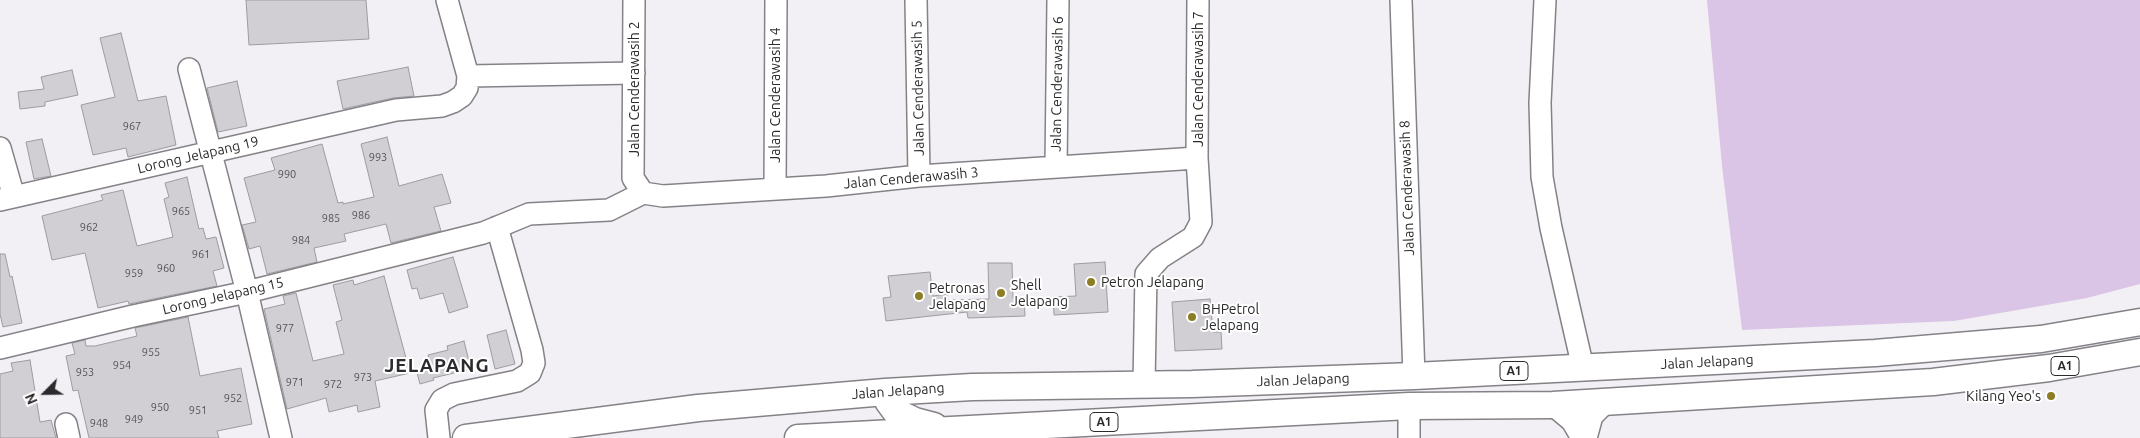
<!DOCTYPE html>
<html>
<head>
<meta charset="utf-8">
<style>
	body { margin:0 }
	#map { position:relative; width:2140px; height:438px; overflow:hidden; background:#f3f0f5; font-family:Ubuntu,sans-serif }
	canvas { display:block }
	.north { position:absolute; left:20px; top:368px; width:50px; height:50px; -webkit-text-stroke:4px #fff; paint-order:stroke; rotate:247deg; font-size:14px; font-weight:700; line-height:20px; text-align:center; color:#2b2a2c }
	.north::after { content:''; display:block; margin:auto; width:18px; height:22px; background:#2b2a2c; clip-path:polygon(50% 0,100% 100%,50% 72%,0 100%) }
</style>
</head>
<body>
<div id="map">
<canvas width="2140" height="438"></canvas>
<div class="north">N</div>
</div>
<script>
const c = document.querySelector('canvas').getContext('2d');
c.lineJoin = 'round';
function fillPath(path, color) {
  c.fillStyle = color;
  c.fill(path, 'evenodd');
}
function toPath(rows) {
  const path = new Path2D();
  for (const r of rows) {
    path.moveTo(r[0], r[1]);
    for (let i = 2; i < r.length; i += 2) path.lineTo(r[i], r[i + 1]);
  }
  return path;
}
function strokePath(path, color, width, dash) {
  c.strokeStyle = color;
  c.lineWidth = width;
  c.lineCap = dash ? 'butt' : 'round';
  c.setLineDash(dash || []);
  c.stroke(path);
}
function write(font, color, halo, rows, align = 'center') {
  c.font = font + ' Ubuntu,sans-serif';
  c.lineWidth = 4;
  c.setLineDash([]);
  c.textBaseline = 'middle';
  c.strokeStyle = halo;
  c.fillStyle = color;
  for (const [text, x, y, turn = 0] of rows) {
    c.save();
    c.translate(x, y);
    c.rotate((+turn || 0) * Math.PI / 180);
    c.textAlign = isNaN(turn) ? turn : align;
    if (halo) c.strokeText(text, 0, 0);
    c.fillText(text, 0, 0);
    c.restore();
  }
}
fillPath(toPath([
	[1707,0,2140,0,2140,284,2087,298,1954,321,1742,330,1722,166]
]), '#dac5e7');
const building = toPath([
	[246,0,366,0,369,39,249,45,246,0],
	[121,33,138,101,166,96,176,145,128,157,126,148,93,155,81,105,115,97,100,38,121,33],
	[408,67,414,96,393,98,343,109,337,81,408,67],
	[72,70,78,95,45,102,45,106,20,109,18,92,44,89,41,77,72,70],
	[237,81,247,126,218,132,207,88,237,81],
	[387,137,399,186,442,174,451,203,434,207,441,231,391,243,386,224,344,234,346,241,314,248,317,262,267,274,260,246,249,249,242,225,256,222,244,178,275,170,271,158,322,144,338,203,343,202,343,204,374,197,361,144,387,137],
	[42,139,51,176,34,179,26,142,42,139],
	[187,177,199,229,203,228,206,239,216,237,224,268,213,271,217,286,129,304,128,301,98,308,85,253,52,260,42,216,103,200,101,195,123,190,137,246,173,237,164,199,169,197,165,183,187,177],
	[0,254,5,254,10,277,12,276,22,323,3,327,0,314,0,254],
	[453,257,468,307,449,313,443,293,420,299,417,288,412,289,407,270,453,257],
	[1105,262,1108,312,1054,315,1053,297,1076,296,1074,264,1105,262],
	[988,263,1012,263,1013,298,1024,298,1025,316,968,318,967,312,886,321,883,298,891,297,888,276,930,272,933,296,947,294,947,300,989,299,988,263],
	[384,276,410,373,375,381,380,407,358,412,357,405,329,412,326,398,287,409,264,309,285,304,283,296,296,293,313,361,344,354,336,322,342,320,333,285,353,280,354,285,384,276],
	[1210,299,1213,332,1221,332,1222,349,1175,351,1172,302,1210,299],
	[188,317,200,376,241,368,252,424,217,431,219,438,89,438,78,390,73,391,66,356,75,354,72,343,85,340,86,346,95,346,137,336,135,328,188,317],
	[506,330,515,364,495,369,487,335,506,330],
	[464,341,471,369,433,378,434,380,420,384,417,373,431,369,432,372,428,355,448,350,447,346,464,341],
	[30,360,40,422,51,420,56,438,0,438,0,374,13,371,11,363,30,360]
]);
fillPath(building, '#d2cfd4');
strokePath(building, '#9e9ba0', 1);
const minor = toPath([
	[634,0,633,178,643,193,663,196,826,186,919,176,1197,158],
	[916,0,919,176],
	[1401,0,1414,376],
	[1545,0,1540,103,1542,177,1551,228,1583,368],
	[189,69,247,292,281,438],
	[468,76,634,73],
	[0,148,14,197],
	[1056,167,1058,0],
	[775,189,776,0],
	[0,200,396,110,442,106,453,102,462,96,467,88,468,76,447,0],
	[0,348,133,316,247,292,483,233,529,214,609,210,643,193],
	[1144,384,1146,274,1160,258,1193,237,1201,222,1197,158,1198,0],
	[1553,405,1572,421,1582,438],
	[1409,406,1409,438],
	[66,424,69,438],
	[439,438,436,410,442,400,454,394,517,381,530,373,534,363,532,350,497,227],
	[1586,438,1592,416,1607,401]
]);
const major = toPath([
	[885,392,888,401,896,412,915,421,934,426],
	[466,438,698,408,885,392,972,387,1192,384,1414,376,1875,353,2041,339,2140,322],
	[798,438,1409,406,1553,405,1933,382,2049,368,2140,352]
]);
strokePath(minor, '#858287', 24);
strokePath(major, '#858287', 29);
strokePath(minor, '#fff', 21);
strokePath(major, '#fff', 26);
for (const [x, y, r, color] of [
	[1091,282,5,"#8c7e25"],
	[1001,293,5,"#8c7e25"],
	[919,296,5,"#8c7e25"],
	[1192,317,5,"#8c7e25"],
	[2051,396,5,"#8c7e25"]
]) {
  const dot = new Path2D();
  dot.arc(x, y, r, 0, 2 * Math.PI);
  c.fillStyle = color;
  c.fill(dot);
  strokePath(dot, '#fff', 2);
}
write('11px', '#555356', null, [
	["967",132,126],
	["993",378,157],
	["990",287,174],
	["965",181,211],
	["986",361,215],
	["985",331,218],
	["962",89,227],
	["984",301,240],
	["961",201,254],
	["960",166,268],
	["959",134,273],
	["977",285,328],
	["955",151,352],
	["954",122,365],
	["953",85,372],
	["973",363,377],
	["971",295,382],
	["972",333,384],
	["952",233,398],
	["950",160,407],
	["951",198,410],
	["949",134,419],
	["948",99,423]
]);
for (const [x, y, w] of [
	[2065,366,28],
	[1514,371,28],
	[1104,422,28]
]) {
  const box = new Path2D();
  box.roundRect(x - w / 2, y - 9.5, w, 19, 4);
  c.fillStyle = '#fff';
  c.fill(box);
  strokePath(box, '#2b2a2c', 1);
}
write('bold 12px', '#2b2a2c', null, [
	["A1",2065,366],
	["A1",1514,371],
	["A1",1104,422]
]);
write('14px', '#2b2a2c', '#fff', [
	["Jalan Cenderawasih 7",1198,79,-90],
	["Jalan Cenderawasih 6",1057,84,-89],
	["Jalan Cenderawasih 5",918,88,-91],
	["Jalan Cenderawasih 2",634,89,-90],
	["Jalan Cenderawasih 4",775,95,-90],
	["Lorong Jelapang 19",198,155,-13],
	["Jalan Cenderawasih 3",911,178,-5],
	["Jalan Cenderawasih 8",1407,188,-92],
	["Lorong Jelapang 15",223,296,-13],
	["Jalan Jelapang",1707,362,-3],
	["Jalan Jelapang",1303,380,-2],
	["Jalan Jelapang",898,391,-4]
]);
write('14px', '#2b2a2c', '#fff', [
	["Petron Jelapang",1101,282],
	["Shell",1011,285],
	["Jelapang",1011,301],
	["Petronas",929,288],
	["Jelapang",929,304],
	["BHPetrol",1202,309],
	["Jelapang",1202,325],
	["Kilang Yeo's",2041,396,"right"]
], 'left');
c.letterSpacing = '1px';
write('bold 19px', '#2b2a2c', '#fff', [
	["JELAPANG",437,366]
]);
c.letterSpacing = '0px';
</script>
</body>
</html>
